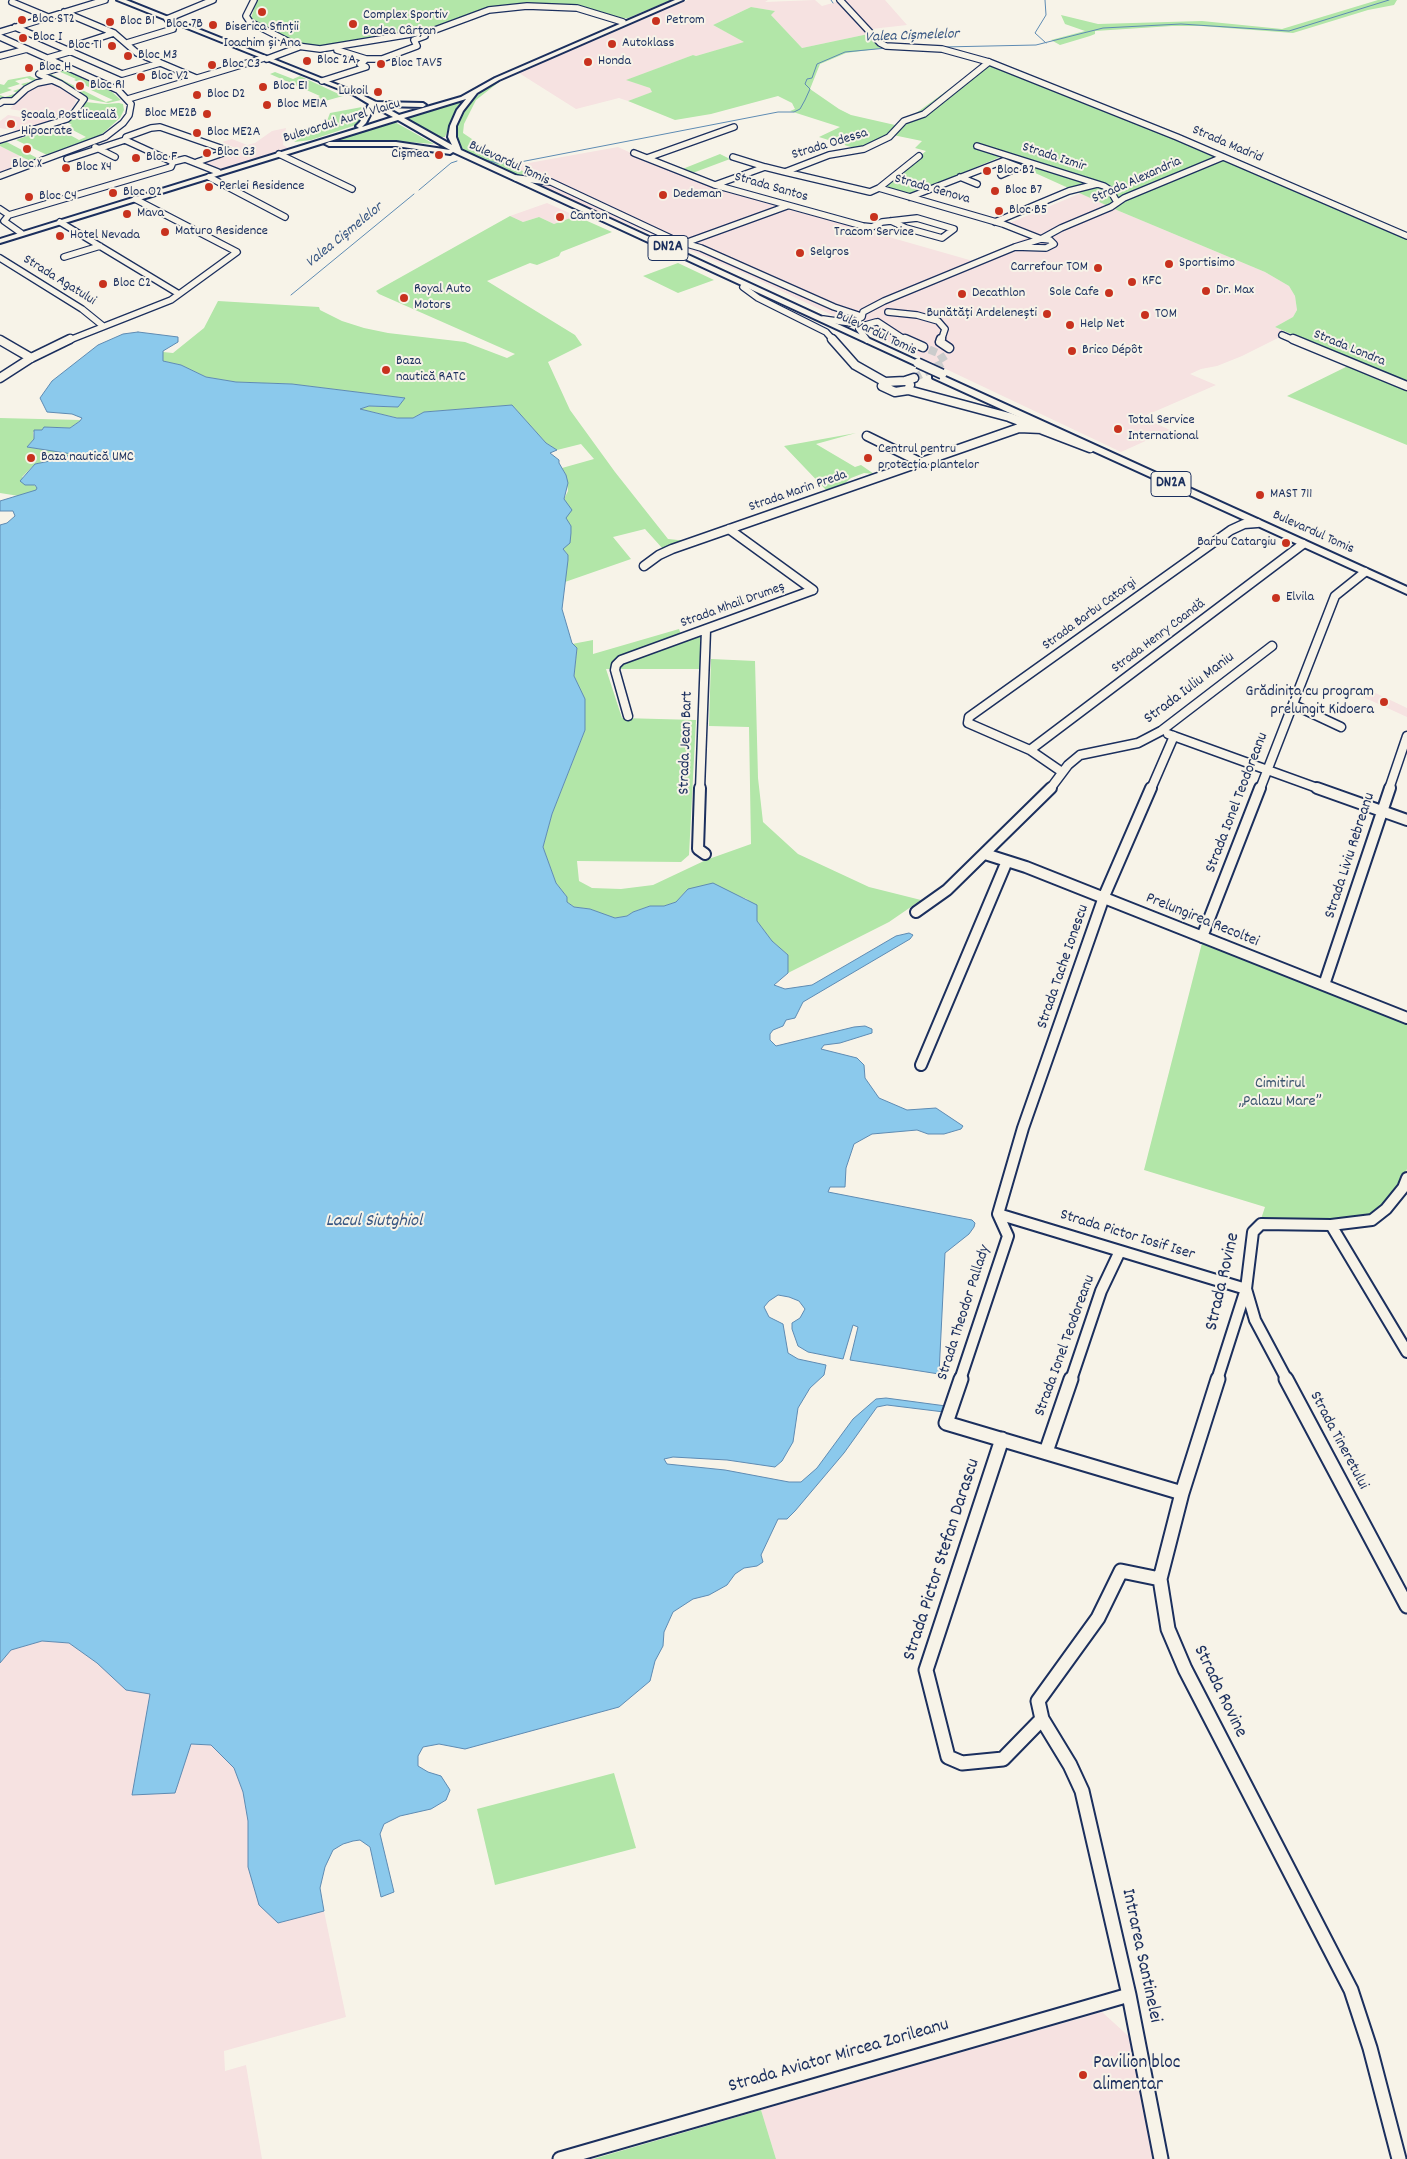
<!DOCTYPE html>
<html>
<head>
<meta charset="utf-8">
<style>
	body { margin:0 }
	canvas { display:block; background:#f7f3e8 }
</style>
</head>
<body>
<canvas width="1407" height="2159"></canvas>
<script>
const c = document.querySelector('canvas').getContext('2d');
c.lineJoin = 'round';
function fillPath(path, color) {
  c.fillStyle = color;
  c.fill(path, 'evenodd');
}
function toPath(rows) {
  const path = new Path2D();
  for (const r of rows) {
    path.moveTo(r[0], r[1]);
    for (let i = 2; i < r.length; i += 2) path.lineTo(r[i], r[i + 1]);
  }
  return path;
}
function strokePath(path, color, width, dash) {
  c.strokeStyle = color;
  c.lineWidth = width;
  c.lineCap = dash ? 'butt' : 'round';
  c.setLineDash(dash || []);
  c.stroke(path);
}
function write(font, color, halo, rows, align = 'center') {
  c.font = font + ' Dekko,sans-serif';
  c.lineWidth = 4;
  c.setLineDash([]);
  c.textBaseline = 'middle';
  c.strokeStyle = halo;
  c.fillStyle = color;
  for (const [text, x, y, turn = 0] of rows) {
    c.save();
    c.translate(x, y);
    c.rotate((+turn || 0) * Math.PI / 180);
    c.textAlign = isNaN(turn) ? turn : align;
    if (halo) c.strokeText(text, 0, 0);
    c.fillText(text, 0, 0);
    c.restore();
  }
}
fillPath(toPath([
	[688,0,768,0,765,2,815,0,822,6,843,0,885,0,907,25,872,29,873,33,802,48,771,15,775,11,751,7,713,25,745,42,696,56,693,55,627,80,650,88,653,92,628,101,619,98,576,109,519,73],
	[51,82,77,98,74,106,62,117,23,132,0,128,0,121,8,115,31,119,39,114,10,109,27,88],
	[286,128,283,145,288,148,217,170,201,162,233,152,230,150,235,148,222,142,232,139,247,145,255,143,272,131],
	[0,146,34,163,0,173],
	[618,147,642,158,728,191,973,261,1032,235,1005,225,1081,193,1119,211,1265,272,1289,286,1295,296,1297,310,1293,317,1275,327,1288,333,1242,356,1217,366,1201,369,1190,374,1216,385,1142,417,1170,430,1121,452,739,271,530,183,539,180,512,166],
	[547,203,576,216,554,224,539,217,523,222,510,216],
	[1363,687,1407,708,1407,717,1361,696],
	[42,1641,69,1643,97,1663,150,1693,175,1792,191,1744,211,1745,234,1768,243,1792,248,1821,248,1867,278,1923,324,1911,346,2017,224,2051,225,2071,246,2065,262,2159,0,2159,0,1663,11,1650],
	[1102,2012,1135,2042,1157,2159,776,2159,761,2110]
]), '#f6e2e1');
fillPath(toPath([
	[256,0,671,0,628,18,619,19,588,9,492,8,433,29,325,48,300,44,269,30,251,18,254,9,252,9],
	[1378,0,1397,0,1394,5,1368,10,1293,33,1201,26,1172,26,1095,31,1095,34,1090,36,1060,45,1051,40,1085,31,1065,24,1061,15,1098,24,1202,21,1282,29],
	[751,7,775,11,771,15,802,48,873,33,884,48,846,53,820,64,810,89,839,109,851,115,895,125,912,116,988,61,1407,236,1407,445,1287,396,1356,362,1275,327,1293,317,1297,310,1295,296,1289,286,1265,272,1119,211,1000,157,908,196,882,188,926,151,915,148,922,141,888,134,881,140,857,149,819,137,840,127,790,111,795,109,792,103,778,96,711,114,675,120,628,101,652,92,650,88,626,80,693,55,696,56,744,42,713,25],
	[61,68,112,92,121,100,108,103,88,99,65,84,43,73],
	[56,70,76,79,74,80,93,89,91,90,113,100,106,102,49,73],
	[275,72,293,79,300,76,343,96,318,103,314,99,320,96,270,74],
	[30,76,40,81,12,100,0,98,0,95,5,97,17,93,13,91,25,87,21,84,33,81,27,78,15,81,20,84,7,88,12,90,0,94,0,84,4,85,8,80],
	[496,82,499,82,476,100,464,124,463,133,512,166,533,176,519,178,477,158,460,148,455,133,462,111,480,93],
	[461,100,463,101,457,107,445,137,437,137,406,120,407,117],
	[85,102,105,104,119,103,123,104,124,110,120,118,102,134,88,142,34,163,0,146,0,141,3,140,39,159,47,155,16,140,42,131,46,133,59,129,79,140,86,137,67,127,72,125,67,122,49,127,93,112,82,106],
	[362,107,367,110,359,124,311,140,294,142,327,121,330,113],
	[393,121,434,144,380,140,327,141],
	[720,154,730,159,690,174,680,170],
	[510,216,523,222,539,217,554,224,576,216,612,232,561,252,559,256,537,265,530,263,487,281,575,335,582,345,548,362,570,410,615,472,668,539,688,541,663,549,645,529,613,537,631,559,565,582,568,555,563,549,571,526,565,518,564,499,568,491,566,475,562,468,594,459,581,444,557,450,546,443,512,405,424,412,413,418,398,418,360,409,369,406,398,407,404,398,292,384,236,382,206,377,181,365,163,361,163,352,173,353,204,328,218,301,319,307,320,310,342,321,364,328,388,333,465,342,507,358,515,354,379,294,376,291],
	[678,263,714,280,678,293,643,276],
	[0,418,81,420,70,428,44,427,42,430,33,432,34,439,27,447,72,454,70,456,35,464,22,477,38,488,34,492,19,496,0,493],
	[856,433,816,444,855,467,861,465,874,474,864,473,851,478,844,484,826,490,784,446],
	[679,629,681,635,701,634,700,669,606,669,622,718,696,720,689,855,681,862,577,861,579,881,592,888,621,889,653,885,706,860,751,844,749,727,709,726,711,659,755,661,758,778,763,822,798,854,869,887,921,900,889,922,788,973,788,955,772,941,757,921,747,899,730,893,688,889,676,902,664,906,650,906,633,912,627,916,614,918,590,909,574,907,567,902,567,897,556,883,543,847,552,814,585,730,585,699,574,676,577,648,572,644,593,640,593,654],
	[1202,943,1407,1023,1407,1169,1404,1176,1373,1218,1261,1219,1265,1207,1144,1170],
	[614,1773,636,1848,495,1885,477,1809],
	[761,2110,776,2159,593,2159]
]), '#b2e6a8');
const water = toPath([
	[138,332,178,337,178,342,163,351,163,361,181,365,206,377,236,382,292,384,405,398,398,407,369,406,360,409,397,418,413,418,424,412,512,405,546,443,557,450,550,453,559,460,559,463,566,475,568,483,564,499,572,510,566,518,571,526,571,533,570,543,563,549,568,555,568,560,562,609,572,643,577,648,574,676,585,699,585,730,552,814,543,847,556,883,567,897,567,902,574,907,590,909,615,918,627,916,633,912,650,906,664,906,676,902,688,889,713,883,757,905,757,921,772,941,788,955,788,973,774,985,785,989,812,985,896,936,909,933,913,935,910,939,803,1002,795,1018,786,1020,783,1026,773,1030,770,1034,770,1040,776,1046,854,1027,865,1026,872,1029,872,1033,840,1043,824,1045,821,1049,857,1058,864,1065,865,1078,879,1098,907,1110,936,1108,963,1126,961,1129,944,1134,928,1134,917,1130,872,1134,854,1144,846,1168,845,1187,830,1187,828,1192,972,1220,975,1223,974,1227,969,1234,945,1253,939,1374,850,1360,858,1327,853,1325,843,1359,808,1352,798,1346,792,1329,792,1323,800,1318,805,1309,799,1301,789,1297,778,1295,769,1301,764,1307,769,1317,783,1324,788,1353,798,1359,826,1365,824,1375,810,1388,798,1408,793,1442,782,1461,775,1467,727,1460,673,1457,664,1459,667,1464,725,1470,789,1482,801,1482,817,1468,853,1419,876,1399,886,1398,946,1406,944,1412,887,1405,877,1407,844,1453,795,1511,787,1519,778,1519,761,1555,763,1562,757,1566,744,1568,735,1574,727,1585,709,1595,693,1599,673,1612,664,1632,663,1646,655,1661,650,1681,619,1707,465,1749,439,1744,423,1747,418,1756,418,1766,428,1772,441,1776,450,1790,446,1800,431,1809,400,1816,384,1824,380,1834,394,1892,381,1897,370,1847,360,1840,353,1841,343,1844,333,1850,325,1867,320,1888,324,1911,278,1923,259,1905,248,1867,248,1821,243,1792,234,1768,211,1745,191,1744,175,1793,132,1795,150,1694,126,1690,97,1663,69,1643,42,1641,11,1650,0,1663,0,525,7,523,15,516,13,511,0,511,0,501,36,490,37,488,35,485,25,485,20,481,35,464,55,460,72,454,27,447,34,439,34,430,42,430,44,427,70,428,80,421,82,418,72,414,47,412,40,398,52,381,98,345,123,334,138,332]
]);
fillPath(water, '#8bc9ec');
strokePath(water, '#5e8bb3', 1);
strokePath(toPath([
	[831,0,833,3],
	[1045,0,1046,15,1035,33,1046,43],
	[943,47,1036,45,1103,28,1181,24,1289,31,1389,0],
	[475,157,497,163,515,163,778,112,794,112,800,109,805,100,810,89,805,84,807,79,812,78,817,64,845,52,887,48],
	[419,190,451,163,457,161],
	[291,295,414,194]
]), '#5e8bb3', 1);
strokePath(toPath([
	[914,378,945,362,940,354,923,347]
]), '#cbcccc', 8, [8, 4]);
const minorFar3 = toPath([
	[254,0,246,16,250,22,297,46,320,49,435,30,489,10,527,6,577,8,623,22],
	[840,0,880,43,886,46,942,49,989,62,1177,137,1407,236],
	[12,2,48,17],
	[64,12,114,33,137,53,196,78],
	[167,19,213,0],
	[15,27,122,74,160,63],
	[0,32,105,0],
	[0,37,118,90,131,104,129,115,123,123,105,137,0,176],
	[127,43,173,29],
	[337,50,366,59,382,59,417,46,414,40,425,36],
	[0,56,27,49],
	[48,58,72,51,71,47,114,33],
	[267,59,299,47],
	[322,81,366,67,360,64,365,60],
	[128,99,264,58],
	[0,103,3,101,13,101,26,89,37,83,52,80],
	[0,140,67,119,74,113,84,99,61,84,39,74,65,66],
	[125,140,126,137,151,128,160,127,229,151],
	[977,146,1104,186,1110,190,1117,202],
	[95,147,115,157],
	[634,153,715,185,863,226,872,227,882,222,917,218,954,229,942,238,906,228,891,221],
	[279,154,352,189],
	[733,157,765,167],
	[647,158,734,127],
	[67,159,125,140,173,162],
	[197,162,229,151],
	[785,172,870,192,879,188,919,156],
	[209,177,285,217],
	[960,177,977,184],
	[516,178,551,182,677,241,701,248,834,307,861,316],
	[715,185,765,167,785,172,829,155,864,149,889,137,904,121,924,114,989,62],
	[879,188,1003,224,1041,239],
	[910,197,1003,161,1019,167,1001,175],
	[0,209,9,215,4,221,21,233],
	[9,215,171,167,173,162,185,159,218,172],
	[60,222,179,294],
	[995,222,1069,191,1097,184],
	[1041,239,1061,228,1111,207,1124,198,1223,157],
	[1041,239,1050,240,1054,244,1046,248,1015,247,1041,239],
	[685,243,787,206],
	[64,257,100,246],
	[0,258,82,309,103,326],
	[743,287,758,298,826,332,834,341],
	[888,312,917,315,938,321,945,329,941,341],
	[823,319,851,323,862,317,863,312,884,301,1015,247],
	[878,322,907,341],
	[1282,335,1296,341],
	[867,340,859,329,862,326,876,322],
	[67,341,171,300,237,252,135,199]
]);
const minorFar2 = toPath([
	[832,339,855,365,885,382,905,381,914,378],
	[905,339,923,347],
	[941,339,940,342,949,348],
	[1293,339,1407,386],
	[0,340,31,358],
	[0,378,31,358,70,339],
	[885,382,882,386,895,392,908,390,910,385],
	[908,390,1009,417,1090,448],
	[867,436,920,462],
	[729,529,813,590],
	[644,566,659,555,672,549,1019,428,1042,429],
	[1294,705,1341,727],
	[628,716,615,670,616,665,621,660,813,590],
	[1168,734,1320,789],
	[1030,750,1303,544],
	[1062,772,1030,750,968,723,969,717,1231,530,1244,524,1257,523],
	[700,789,706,630],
	[1050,789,1068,765,1080,755,1138,743,1161,731,1272,646],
	[1151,789,1174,736],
	[1260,789,1335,596,1365,572],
	[1389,789,1407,736]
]);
const minorFar1 = toPath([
	[700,788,698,849,705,854],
	[1317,788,1407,820],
	[985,854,1026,867,1407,1018],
	[916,912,947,890,1051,788],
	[1202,937,1260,788],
	[1324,985,1390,788],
	[921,1065,1007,861],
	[998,1214,1246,1289,1255,1320,1287,1380],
	[998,1214,1023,1128,1105,894,1151,788],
	[1331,1225,1407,1352],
	[960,1380,1008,1236,998,1214],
	[1071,1380,1101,1291,1120,1251],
	[1217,1380,1246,1289,1253,1232,1261,1224,1331,1225,1372,1220,1386,1209,1403,1188,1407,1178]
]);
const minor = toPath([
	[961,1379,946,1423,1182,1493],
	[1218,1379,1182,1493,1160,1579,1168,1629,1185,1669,1351,1990,1370,2048,1399,2159],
	[1286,1379,1407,1606],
	[1002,1439,926,1670,948,1757,962,1763,1003,1759,1042,1719],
	[1046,1452,1071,1379],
	[1160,1579,1121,1571,1098,1618,1038,1701,1042,1719,1070,1765,1082,1791,1129,1995,1161,2159],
	[560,2159,1129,1995]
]);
const major = toPath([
	[117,0,126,0,358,93,376,102,423,103,426,105,423,107,383,106,399,115,461,97,495,78,675,0,683,0,499,80,477,93,463,111,456,126,456,137,461,150,922,363,915,365,453,152,450,154,396,146,329,146,325,144,329,142,396,142,450,150,398,120,0,243,0,239,359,128,356,126,360,122,369,104,354,95,117,0],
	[466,99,457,110,450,126,448,137,452,145,404,118,466,99],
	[374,107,393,117,362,127,366,123,374,107],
	[933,374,939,374,1407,587,1407,594,933,378,933,374]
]);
strokePath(minorFar3, '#1b2f5e', 8);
strokePath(minorFar2, '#1b2f5e', 11);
strokePath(minorFar1, '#1b2f5e', 14);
strokePath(minor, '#1b2f5e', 17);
strokePath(major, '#1b2f5e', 4);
strokePath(minorFar3, '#f7f3e8', 5.5);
strokePath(minorFar2, '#f7f3e8', 8);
strokePath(minorFar1, '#f7f3e8', 10);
strokePath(minor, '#f7f3e8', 13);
fillPath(major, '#f7f3e8');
const majorBridge = toPath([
	[918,363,942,374]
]);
strokePath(majorBridge, '#1b2f5e', 12, []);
strokePath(majorBridge, '#f7f3e8', 9);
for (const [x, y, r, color] of [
	[262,12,5,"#c8321e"],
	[22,20,5,"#c8321e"],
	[656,21,5,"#c8321e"],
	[110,22,5,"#c8321e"],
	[353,24,5,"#c8321e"],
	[213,25,5,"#c8321e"],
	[23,38,5,"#c8321e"],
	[612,44,5,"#c8321e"],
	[112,46,5,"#c8321e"],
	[128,56,5,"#c8321e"],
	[307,61,5,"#c8321e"],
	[588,62,5,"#c8321e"],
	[381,64,5,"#c8321e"],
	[212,65,5,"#c8321e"],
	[29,68,5,"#c8321e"],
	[141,77,5,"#c8321e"],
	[80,86,5,"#c8321e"],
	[263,87,5,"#c8321e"],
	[378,92,5,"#c8321e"],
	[197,95,5,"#c8321e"],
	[267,105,5,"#c8321e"],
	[207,114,5,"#c8321e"],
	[11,124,5,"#c8321e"],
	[197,133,5,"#c8321e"],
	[27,149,5,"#c8321e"],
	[207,153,5,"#c8321e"],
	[439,155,5,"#c8321e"],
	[136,158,5,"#c8321e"],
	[66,168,5,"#c8321e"],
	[987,171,5,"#c8321e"],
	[209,187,5,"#c8321e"],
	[995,191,5,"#c8321e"],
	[113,193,5,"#c8321e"],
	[663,195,5,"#c8321e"],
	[29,197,5,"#c8321e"],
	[999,211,5,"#c8321e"],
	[127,214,5,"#c8321e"],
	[560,217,5,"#c8321e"],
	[874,217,5,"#c8321e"],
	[165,232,5,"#c8321e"],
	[60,236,5,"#c8321e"],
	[800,253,5,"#c8321e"],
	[1169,264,5,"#c8321e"],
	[1098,268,5,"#c8321e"],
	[1132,282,5,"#c8321e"],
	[103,284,5,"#c8321e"],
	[1206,291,5,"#c8321e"],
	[1109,293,5,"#c8321e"],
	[962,294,5,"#c8321e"],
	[404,298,5,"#c8321e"],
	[1047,314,5,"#c8321e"],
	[1145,315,5,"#c8321e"],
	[1070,325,5,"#c8321e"],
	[1072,351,5,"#c8321e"],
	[386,370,5,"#c8321e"],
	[1118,429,5,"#c8321e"],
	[31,458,5,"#c8321e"],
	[868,458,5,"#c8321e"],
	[1260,495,5,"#c8321e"],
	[1286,543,5,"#c8321e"],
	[1276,598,5,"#c8321e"],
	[1384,702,5,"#c8321e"],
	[1083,2075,5,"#c8321e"]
]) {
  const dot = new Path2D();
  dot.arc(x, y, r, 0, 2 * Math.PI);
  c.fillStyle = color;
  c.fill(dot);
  strokePath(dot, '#f7f3e8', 2);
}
write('14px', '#1b2f5e', '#f7f3e8', [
	["Complex Sportiv",363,16],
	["Badea Cârțan",363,32],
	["Bloc ST2",32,20],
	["Petrom",666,21],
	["Bloc B1",120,22],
	["Bloc 7B",203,25,"right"],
	["Biserica Sfinții",262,28,"center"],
	["Ioachim și Ana",262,44,"center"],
	["Bloc I",33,38],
	["Autoklass",622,44],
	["Bloc T1",102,46,"right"],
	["Bloc M3",138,56],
	["Bloc 2A",317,61],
	["Honda",598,62],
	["Bloc TAV5",391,64],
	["Bloc C3",222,65],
	["Bloc H",39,68],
	["Bloc V2",151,77],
	["Bloc R1",90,86],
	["Bloc E1",273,87],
	["Lukoil",368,92,"right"],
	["Bloc D2",207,95],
	["Bloc ME1A",277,105],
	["Bloc ME2B",197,114,"right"],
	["Școala Postliceală",21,116],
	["Hipocrate",21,132],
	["Bloc ME2A",207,133],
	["Bloc G3",217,153],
	["Cișmea",429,155,"right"],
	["Bloc F",146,158],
	["Bloc X",27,165,"center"],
	["Bloc X4",76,168],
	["Bloc B2",997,171],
	["Perlei Residence",219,187],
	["Bloc B7",1005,191],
	["Bloc O2",123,193],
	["Dedeman",673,195],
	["Bloc C4",39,197],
	["Bloc B5",1009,211],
	["Mava",137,214],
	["Canton",570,217],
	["Maturo Residence",175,232],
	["Tracom Service",874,233,"center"],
	["Hotel Nevada",70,236],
	["Selgros",810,253],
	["Sportisimo",1179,264],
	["Carrefour TOM",1088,268,"right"],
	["KFC",1142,282],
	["Bloc C2",113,284],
	["Royal Auto",414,290],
	["Motors",414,306],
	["Dr. Max",1216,291],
	["Sole Cafe",1099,293,"right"],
	["Decathlon",972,294],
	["Bunătăți Ardelenești",1037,314,"right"],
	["TOM",1155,315],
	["Help Net",1080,325],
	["Brico Dépôt",1082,351],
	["Baza",396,362],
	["nautică RATC",396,378],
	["Total Service",1128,421],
	["International",1128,437],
	["Centrul pentru",878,450],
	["protecția plantelor",878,466],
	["Baza nautică UMC",41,458],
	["MAST 711",1270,495],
	["Barbu Catargiu",1276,543,"right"],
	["Elvila",1286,598]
], 'left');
write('14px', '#1b2f5e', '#f7f3e8', [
	["Bulevardul Aurel Vlaicu",342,122,-17],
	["Strada Odessa",830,145,-17],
	["Strada Madrid",1227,145,23],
	["Strada Izmir",1054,158,18],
	["Bulevardul Tomis",509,164,25],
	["Strada Alexandria",1137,181,-24],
	["Strada Santos",771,188,16],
	["Strada Genova",932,190,16],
	["Strada Agatului",59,281,32],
	["Bulevardul Tomis",876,334,25],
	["Strada Londra",1349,349,22],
	["Strada Marin Preda",798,492,-19],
	["Bulevardul Tomis",1313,533,24],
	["Strada Mhail Drumeș",733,606,-20],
	["Strada Barbu Catargi",1090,615,-36],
	["Strada Henry Coandă",1159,637,-37]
]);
write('italic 15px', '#375682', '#f7f3e8', [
	["Valea Cișmelelor",912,37,-2],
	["Valea Cișmelelor",345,236,-39]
]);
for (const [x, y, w] of [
	[668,248,40],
	[1171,484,40]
]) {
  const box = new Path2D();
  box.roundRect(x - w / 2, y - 12.5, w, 25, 4);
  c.fillStyle = '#f7f3e8';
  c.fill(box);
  strokePath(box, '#1b2f5e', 1);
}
write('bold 15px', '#1b2f5e', null, [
	["DN2A",668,248],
	["DN2A",1171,484]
]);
write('16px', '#1b2f5e', '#f7f3e8', [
	["Strada Iuliu Maniu",1190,689,-37],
	["Strada Jean Bart",687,743,-88],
	["Strada Ionel Teodoreanu",1238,803,-69],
	["Strada Liviu Rebreanu",1351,856,-72],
	["Prelungirea Recoltei",1202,921,22],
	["Strada Tache Ionescu",1064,967,-71],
	["Strada Pictor Iosif Iser",1127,1236,17],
	["Strada Theodor Pallady",965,1313,-72],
	["Strada Ionel Teodoreanu",1066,1346,-70],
	["Strada Tineretului",1338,1441,62]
]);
write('16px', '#1b2f5e', '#f7f3e8', [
	["Grădinița cu program",1374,693],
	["prelungit Kidoera",1374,711]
], 'right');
write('16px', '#39546d', '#f7f3e8', [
	["Cimitirul",1280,1085],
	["„Palazu Mare”",1280,1103]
]);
write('italic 18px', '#375682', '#f7f3e8', [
	["Lacul Siutghiol",374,1223]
]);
write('19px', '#1b2f5e', '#f7f3e8', [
	["Strada Rovine",1224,1282,-77],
	["Strada Pictor Stefan Darascu",943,1560,-72],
	["Strada Rovine",1219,1692,64],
	["Intrarea Santinelei",1140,1956,78],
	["Strada Aviator Mircea Zorileanu",839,2057,-16]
]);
write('19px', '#1b2f5e', '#f7f3e8', [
	["Pavilion bloc",1093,2064],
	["alimentar",1093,2086]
], 'left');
</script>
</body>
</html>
